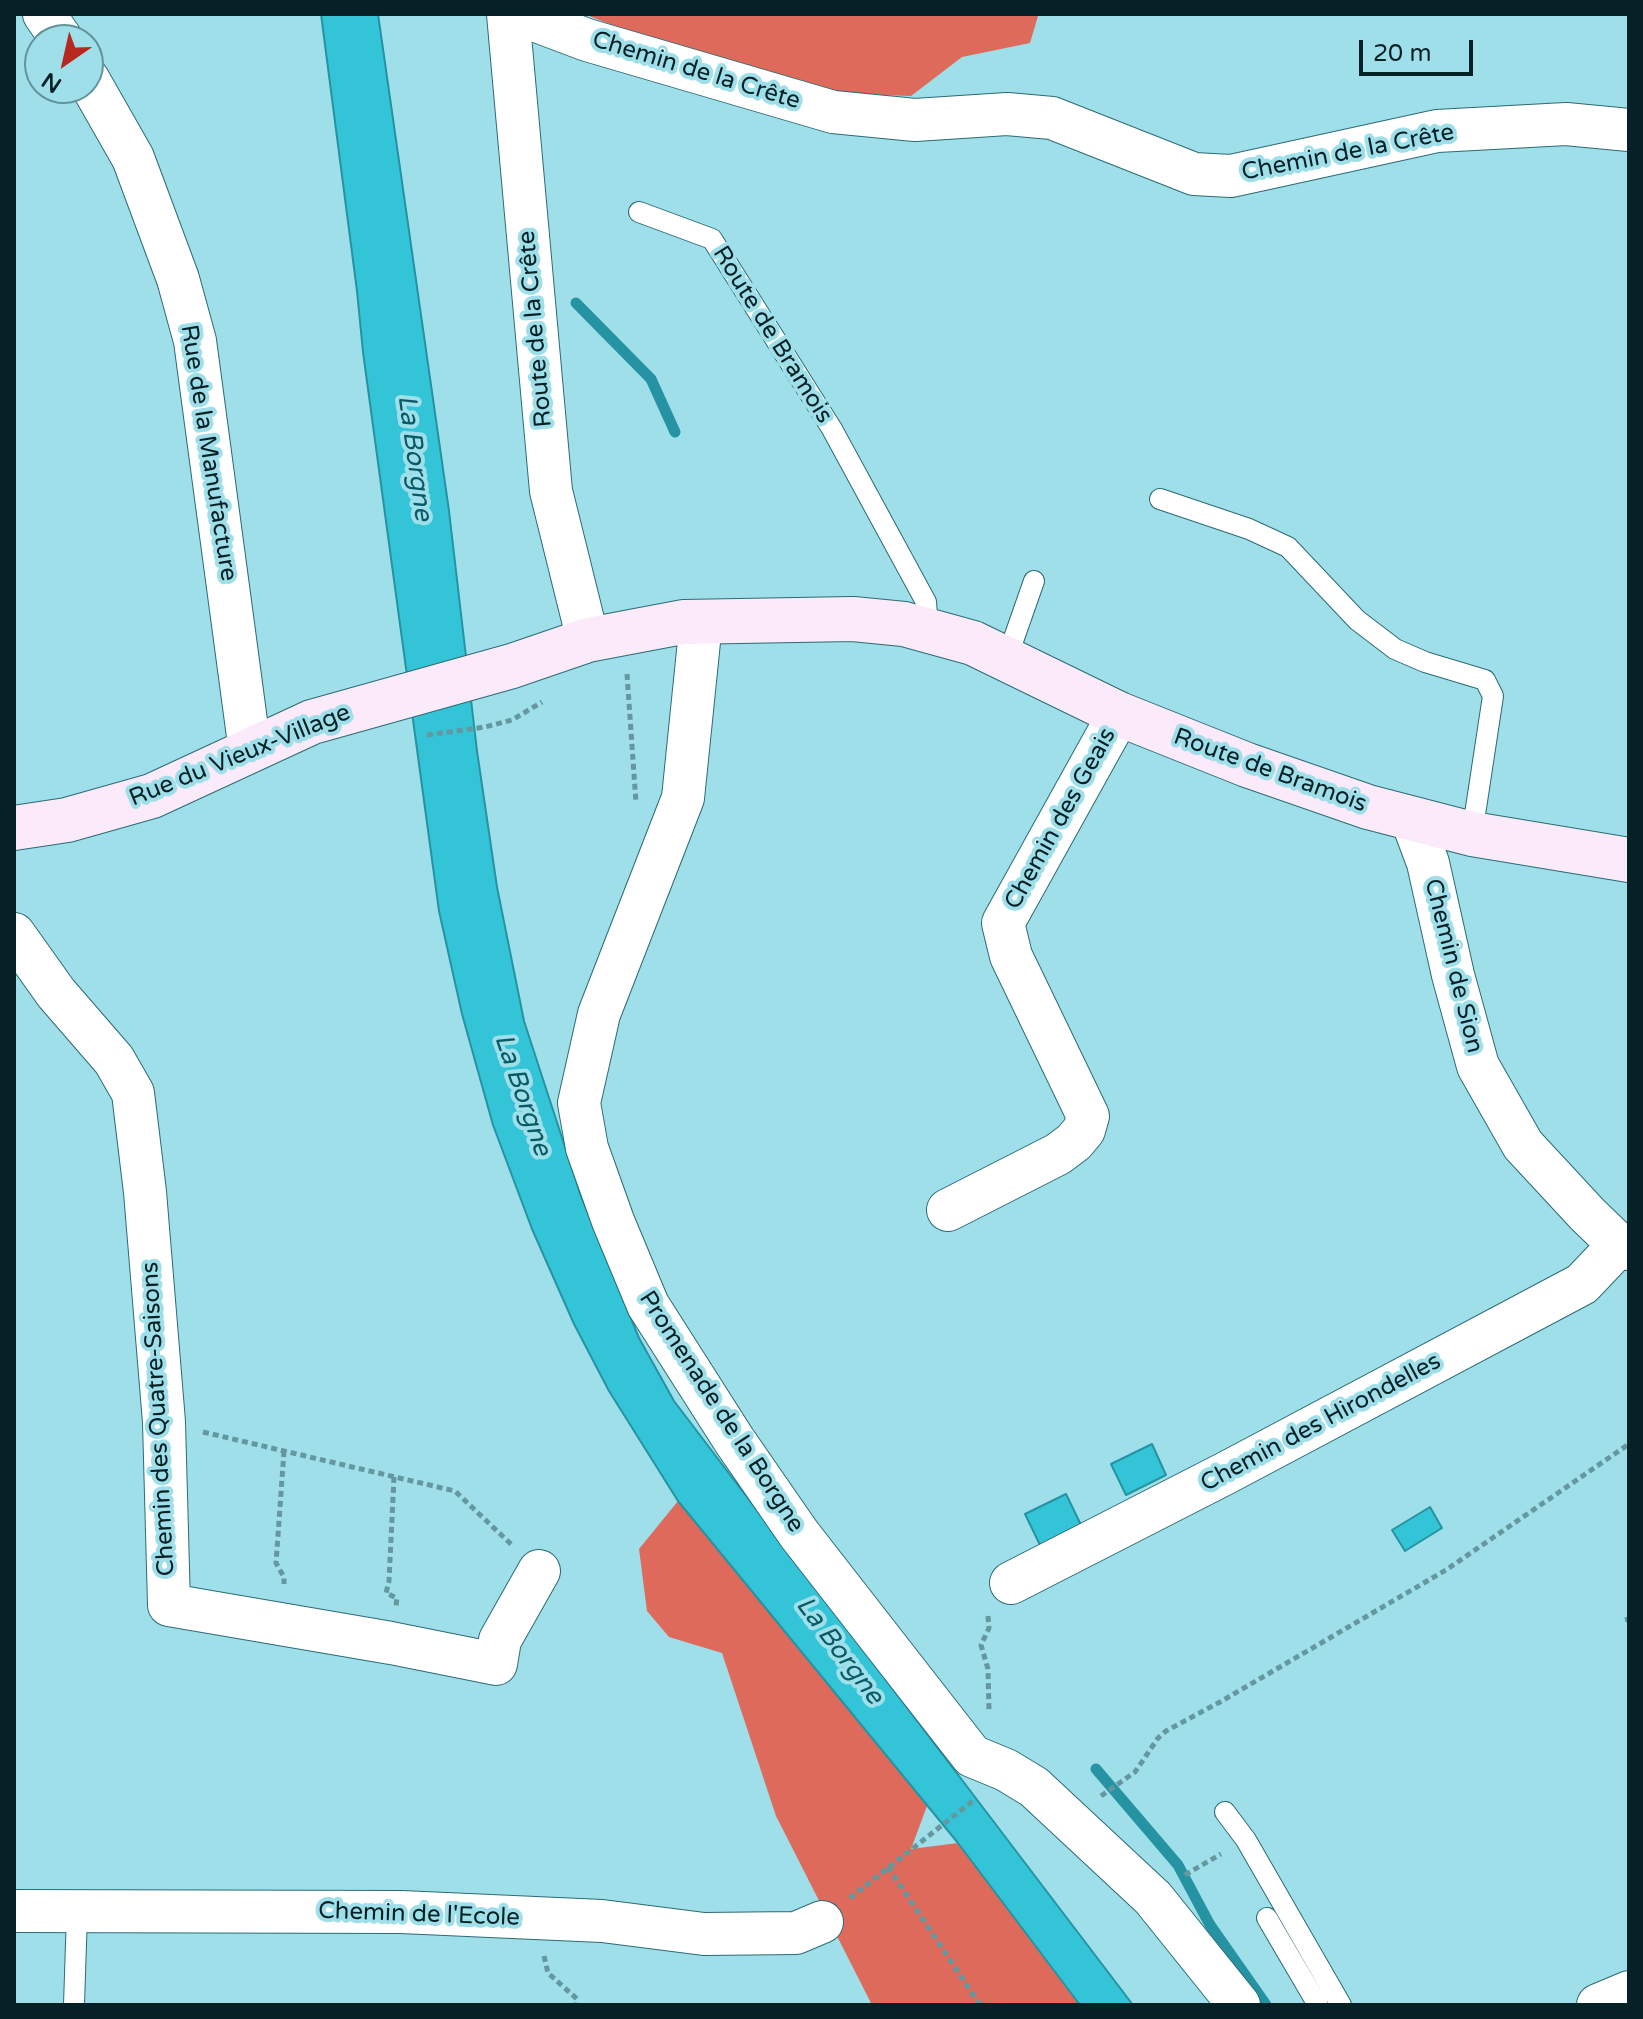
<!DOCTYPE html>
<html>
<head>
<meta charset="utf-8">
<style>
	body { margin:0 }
	#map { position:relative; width:1643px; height:2019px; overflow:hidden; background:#9fdfea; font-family:"Varela Round",sans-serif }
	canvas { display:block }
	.frame { position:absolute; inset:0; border:16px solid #062125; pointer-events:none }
	.north { position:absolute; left:24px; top:24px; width:80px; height:80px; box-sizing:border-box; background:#9fdfea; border:2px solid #62939b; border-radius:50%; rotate:214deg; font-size:22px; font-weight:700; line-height:32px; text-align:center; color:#062125 }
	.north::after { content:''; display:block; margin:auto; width:28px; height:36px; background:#b7291f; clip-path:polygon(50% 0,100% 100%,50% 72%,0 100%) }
	.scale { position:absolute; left:1359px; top:40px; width:114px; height:36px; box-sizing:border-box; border:4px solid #062125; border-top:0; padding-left:10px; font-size:24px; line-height:28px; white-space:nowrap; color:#062125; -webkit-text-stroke:6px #9fdfea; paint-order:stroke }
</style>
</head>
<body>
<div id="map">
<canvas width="1643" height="2019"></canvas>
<div class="frame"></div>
<div class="north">N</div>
<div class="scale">20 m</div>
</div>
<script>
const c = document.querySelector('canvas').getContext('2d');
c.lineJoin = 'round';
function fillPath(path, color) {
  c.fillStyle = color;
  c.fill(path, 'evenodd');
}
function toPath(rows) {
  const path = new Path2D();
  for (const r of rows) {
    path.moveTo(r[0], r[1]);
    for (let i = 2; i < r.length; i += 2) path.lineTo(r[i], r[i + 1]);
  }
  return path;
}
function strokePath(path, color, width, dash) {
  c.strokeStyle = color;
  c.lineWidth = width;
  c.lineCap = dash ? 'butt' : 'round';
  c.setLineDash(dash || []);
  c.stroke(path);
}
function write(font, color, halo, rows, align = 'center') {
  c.font = font + ' "Varela Round",sans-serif';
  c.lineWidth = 8;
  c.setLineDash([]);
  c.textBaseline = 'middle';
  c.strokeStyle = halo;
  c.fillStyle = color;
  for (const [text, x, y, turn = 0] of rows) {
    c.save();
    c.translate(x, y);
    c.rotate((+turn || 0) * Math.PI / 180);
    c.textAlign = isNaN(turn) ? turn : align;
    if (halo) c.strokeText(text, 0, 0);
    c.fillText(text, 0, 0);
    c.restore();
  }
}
fillPath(toPath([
	[584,14,1035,14,1038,16,1030,43,962,57,911,96,831,93,696,58],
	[678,1501,927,1806,911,1849,958,1843,1080,2005,872,2005,776,1816,722,1653,669,1637,647,1611,639,1549]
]), '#de6a5b');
const water = toPath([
	[321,14,378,14,449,511,477,751,497,887,524,1021,581,1196,639,1338,674,1401,1133,2005,1080,2005,958,1843,678,1501,609,1391,574,1324,532,1229,493,1125,462,1014,439,911,363,352,357,291,321,14],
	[1152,1444,1166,1475,1126,1495,1111,1464,1152,1444],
	[1066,1494,1081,1525,1040,1545,1025,1514,1066,1494],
	[1430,1507,1442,1528,1405,1551,1392,1530,1430,1507]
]);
fillPath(water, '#33c4d8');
strokePath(water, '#2693a2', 2);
strokePath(toPath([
	[576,303,651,379,675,432],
	[1096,1769,1178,1865,1210,1925,1266,2005]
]), '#2693a2', 11);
const lane = toPath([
	[639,212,712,239,832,429,926,602,928,628],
	[1160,499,1249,529,1288,547,1357,620,1395,649,1425,662,1485,680,1493,696,1472,834],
	[1007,658,1034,581],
	[1225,1812,1246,1840,1341,2005],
	[1267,1918,1318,2005],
	[74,2005,77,1913]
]);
const street = toPath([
	[44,14,62,40],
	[508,14,551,491,588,640],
	[518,14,587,40,833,112,915,120,1007,114,1052,118,1194,174,1231,176,1437,131,1566,124,1629,130],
	[88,79,133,158,178,279,195,341,250,751],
	[701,622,683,798,599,1014,579,1103,587,1148,613,1221,648,1305,734,1440,799,1534,972,1756,1006,1770,1034,1787,1153,1898,1239,2005],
	[1412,820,1428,863,1453,975,1478,1066,1523,1145,1587,1214,1619,1245,1629,1249],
	[14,934,56,993,114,1060,133,1093,145,1192,164,1422,169,1605,391,1643,496,1664,500,1640,539,1571],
	[948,1210,1058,1154,1074,1142,1084,1130,1088,1116,1011,956,1003,923,1119,714],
	[1011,1583,1226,1473,1582,1284,1619,1245],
	[14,1911,401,1912,602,1921,704,1934,796,1933,822,1922],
	[1598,2005,1629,1992]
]);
const secondary = toPath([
	[14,828,67,820,152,796,312,722,512,666,588,640,683,622,853,619,904,624,973,643,1119,714,1247,765,1368,807,1472,834,1629,860]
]);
strokePath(lane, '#2b6b75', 22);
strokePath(street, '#2b6b75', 44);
strokePath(secondary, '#2b6b75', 46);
strokePath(toPath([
	[627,674,636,803],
	[427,735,485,727,512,720,542,702],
	[203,1432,455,1491,513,1546],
	[284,1451,276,1563,284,1577,284,1584],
	[394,1477,389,1581,386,1593,397,1598,396,1606],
	[988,1616,989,1628,981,1645,988,1669,989,1711],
	[1625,1620,1629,1619],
	[1101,1796,1135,1772,1158,1738,1166,1731,1220,1702,1446,1570,1629,1444],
	[888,1867,980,2005],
	[1185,1875,1221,1854],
	[850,1898,974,1800],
	[544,1956,548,1973,577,1999,576,2005]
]), '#65979f', 5, [6, 4]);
strokePath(lane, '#fff', 20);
strokePath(street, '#fff', 42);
strokePath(secondary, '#fbeafa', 44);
write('24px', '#062125', '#9fdfea', [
	["Chemin de la Crête",696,71,17],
	["Chemin de la Crête",1348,153,-11],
	["Route de la Crête",536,329,-95],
	["Route de Bramois",772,335,58],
	["Rue de la Manufacture",208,453,81],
	["Rue du Vieux-Village",240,756,-22],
	["Route de Bramois",1270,771,20],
	["Chemin des Geais",1061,819,-61],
	["Chemin de Sion",1453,966,76],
	["Promenade de la Borgne",721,1412,57],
	["Chemin des Quatre-Saisons",159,1419,-93],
	["Chemin des Hirondelles",1321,1423,-28],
	["Chemin de l'Ecole",419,1915,2]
]);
write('italic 26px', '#085a65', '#9fdfea', [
	["La Borgne",414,458,82],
	["La Borgne",522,1095,71],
	["La Borgne",839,1651,53]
]);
</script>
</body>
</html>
